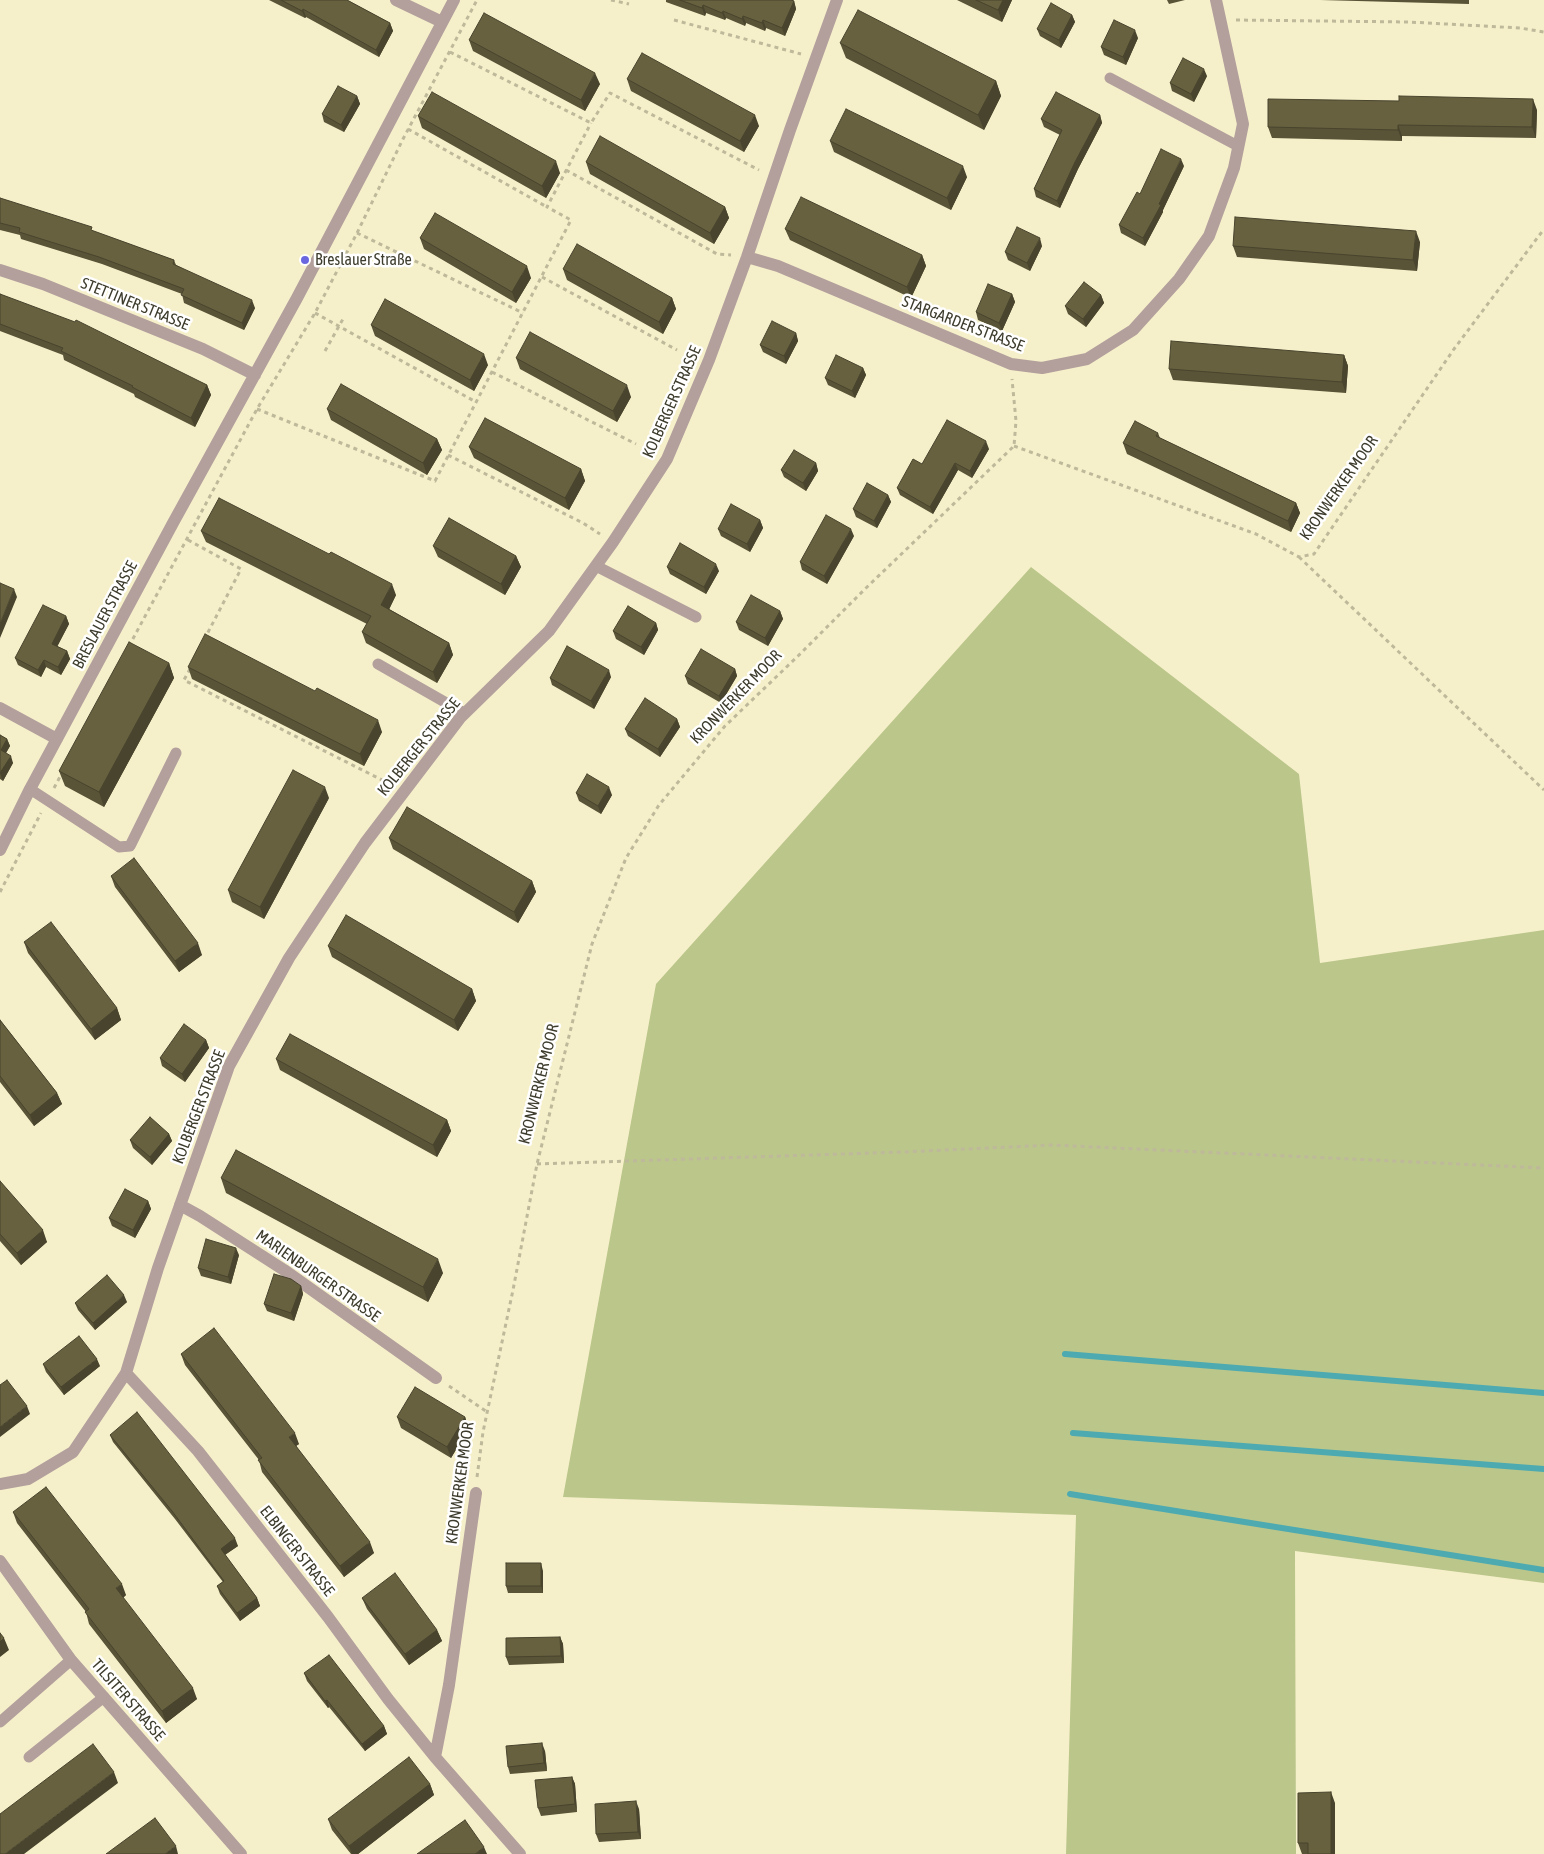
<!DOCTYPE html>
<html>
<head>
<meta charset="utf-8">
<style>
	body { margin:0 }
	canvas { display:block; background:#f6f0ca }
</style>
</head>
<body>
<canvas width="1544" height="1854"></canvas>
<script>
const c = document.querySelector('canvas').getContext('2d');
c.lineJoin = 'round';
function fillPath(path, color) {
  c.fillStyle = color;
  c.fill(path, 'evenodd');
}
function toPath(rows) {
  const path = new Path2D();
  for (const r of rows) {
    path.moveTo(r[0], r[1]);
    for (let i = 2; i < r.length; i += 2) path.lineTo(r[i], r[i + 1]);
  }
  return path;
}
function strokePath(path, color, width, dash) {
  c.strokeStyle = color;
  c.lineWidth = width;
  c.lineCap = dash ? 'butt' : 'round';
  c.setLineDash(dash || []);
  c.stroke(path);
}
function write(font, color, halo, rows, align = 'center') {
  c.font = font + ' "Asap Condensed",sans-serif';
  c.lineWidth = 5;
  c.setLineDash([]);
  c.textBaseline = 'middle';
  c.strokeStyle = halo;
  c.fillStyle = color;
  for (const [text, x, y, turn = 0] of rows) {
    c.save();
    c.translate(x, y);
    c.rotate((+turn || 0) * Math.PI / 180);
    c.textAlign = isNaN(turn) ? turn : align;
    if (halo) c.strokeText(text, 0, 0);
    c.fillText(text, 0, 0);
    c.restore();
  }
}
fillPath(toPath([
	[1031,567,1299,774,1320,963,1544,930,1544,1583,1295,1551,1296,1854,1066,1854,1076,1515,563,1497,656,984]
]), '#bbc68b');
strokePath(toPath([
	[1065,1354,1544,1393],
	[1073,1433,1544,1469],
	[1070,1494,1544,1570]
]), '#4daab1', 6);
strokePath(toPath([
	[611,0,629,4],
	[674,20,801,54],
	[1236,20,1409,22,1520,28,1544,32],
	[450,52,591,123,610,93,759,170],
	[408,129,547,207],
	[566,170,717,254,731,255],
	[357,233,523,313],
	[542,277,677,350],
	[315,313,476,402],
	[325,351,343,319],
	[492,372,636,444],
	[257,409,435,481,571,220,547,207,591,123],
	[1014,446,1256,534,1299,557,1314,554,1454,349,1544,229],
	[448,455,583,523,600,534],
	[188,540,241,569,205,638],
	[1299,557,1544,790],
	[129,646,257,409,315,313,357,233,403,139,477,0],
	[190,669,184,680,390,784],
	[54,788,63,771],
	[0,892,41,813],
	[537,1164,903,1152,1052,1145,1544,1168],
	[449,1386,487,1412],
	[477,1477,483,1432,513,1290,537,1164,592,944,626,858,659,805,725,726,798,656,866,588,1014,446,1016,421,1012,379]
]), '#beb99a', 3, [4, 4]);
strokePath(toPath([
	[1110,78,1238,146],
	[596,566,696,617],
	[378,664,464,713],
	[30,789,119,847,130,846,176,753],
	[0,1722,71,1660],
	[29,1757,104,1697]
]), '#b3a09d', 11);
strokePath(toPath([
	[396,0,442,22],
	[747,257,778,266,1011,364,1042,368,1087,359,1133,330,1179,279,1209,236,1234,168,1243,124,1216,0],
	[0,270,43,284,203,349,255,375],
	[0,708,57,739],
	[0,850,30,789,173,523,297,298,454,0],
	[180,1205,200,1216,284,1270,436,1378],
	[126,1373,198,1451,328,1617,388,1699,435,1757,520,1854],
	[0,1484,28,1479,73,1452,126,1373,158,1268,229,1066,289,958,365,843,460,718,549,631,613,542,667,459,709,360,747,257,790,130,837,0],
	[0,1561,71,1660,241,1854],
	[435,1757,449,1685,476,1493]
]), '#b3a09d', 12);
fillPath(toPath([
	[269,0,347,0,390,23,393,31,379,57,306,17,305,18],
	[666,0,791,0,794,1,796,9,785,36,766,28,765,31,746,23,745,26,726,18,725,20,706,13,705,16,666,2],
	[957,0,1012,0,1002,22],
	[1167,0,1185,0,1169,4],
	[1320,0,1469,0,1469,4],
	[1072,15,1075,22,1061,48,1040,36,1037,29],
	[1138,38,1126,65,1104,55,1101,47],
	[469,40,600,84,585,111,473,51],
	[840,43,996,81,1001,96,984,130,846,58],
	[1207,76,1194,102,1172,91,1170,83],
	[627,79,759,126,744,152,631,91],
	[357,96,360,104,344,132,324,122,322,114],
	[1537,110,1536,138,1402,136,1402,141,1272,138,1268,127],
	[1100,115,1102,123,1078,169,1060,208,1036,197,1034,189,1060,135,1044,127,1041,119],
	[418,116,560,173,546,198,422,128],
	[830,141,967,177,951,210,834,152],
	[586,162,725,207,729,218,714,244,590,174],
	[1184,166,1163,210,1163,212,1145,246,1121,233,1119,225,1140,194],
	[0,198,174,260,176,265,255,308,244,330,184,303,182,294,102,264,21,239,20,235,0,230],
	[785,229,922,255,926,266,911,298,790,240],
	[420,238,531,278,516,303,424,249],
	[1420,242,1417,271,1237,257,1233,246],
	[1042,246,1030,271,1008,260,1005,252],
	[563,269,672,298,676,309,663,334,567,280],
	[0,294,207,385,211,395,195,427,135,397,134,394,64,360,63,355,0,331],
	[1012,294,1015,302,1002,331,978,320,976,312],
	[1101,295,1104,303,1086,327,1068,314,1065,306],
	[371,325,488,365,474,391,375,336],
	[796,333,798,341,786,364,763,352,760,345],
	[1344,355,1348,366,1346,393,1173,380,1169,369],
	[516,358,631,397,617,422,520,369],
	[863,368,866,375,855,398,828,385,825,378],
	[327,409,437,439,442,450,427,475,331,420],
	[1158,433,1160,438,1296,503,1300,513,1291,532,1127,454,1123,443],
	[469,447,581,469,585,481,569,510,474,458],
	[989,449,972,478,958,470,933,514,900,495,897,488,922,464],
	[816,463,818,471,806,491,784,477,781,470],
	[888,495,891,502,877,528,856,517,853,509],
	[760,520,763,528,750,552,721,536,718,529],
	[201,531,396,595,389,609,449,643,453,655,437,683,366,643,362,632,367,624,206,542],
	[854,536,827,584,802,570,800,562],
	[433,546,516,556,521,567,505,595,438,557],
	[667,567,719,571,706,594,670,574],
	[780,611,783,619,768,646,739,630,736,622],
	[66,616,69,624,57,646,67,651,70,659,61,675,46,667,41,677,18,665,15,658],
	[656,623,658,630,644,655,616,639,613,631],
	[169,663,174,678,104,807,65,786,59,771],
	[188,667,382,732,364,766,192,679],
	[735,669,737,676,721,703,688,684,685,676],
	[611,677,594,709,552,685,550,678],
	[677,719,680,727,660,757,628,736,625,729],
	[0,735,7,739,10,746,6,753,13,763,3,781,0,779],
	[576,793,612,795,601,814,579,801],
	[329,798,264,919,232,902,228,890],
	[389,838,532,881,536,892,518,923,393,849],
	[111,876,202,955,179,972,115,887],
	[24,942,117,1008,121,1020,95,1040,28,953],
	[328,946,472,989,476,1001,458,1031,332,957],
	[0,1020,57,1093,62,1104,34,1126,0,1082],
	[206,1040,209,1048,185,1082,162,1066,160,1058],
	[276,1059,447,1120,451,1131,437,1157,280,1070],
	[169,1134,172,1141,152,1165,133,1148,130,1140],
	[221,1178,443,1273,428,1302,226,1193],
	[0,1181,47,1242,21,1265,0,1241],
	[148,1201,151,1209,135,1238,112,1226,109,1218],
	[239,1255,231,1284,201,1276,198,1268],
	[301,1286,303,1294,294,1321,267,1311,264,1304],
	[127,1302,95,1330,78,1310,75,1303],
	[181,1354,299,1444,296,1446,374,1553,344,1577,262,1472,259,1460,185,1365],
	[43,1364,100,1366,64,1395,46,1372],
	[397,1417,465,1417,469,1428,451,1458,401,1428],
	[110,1435,238,1546,225,1555,257,1598,260,1606,240,1621,220,1594,217,1586,223,1582,175,1519,113,1442],
	[13,1512,126,1595,123,1598,197,1699,166,1723,89,1624,86,1612,17,1523],
	[543,1571,543,1593,508,1593,506,1586],
	[362,1598,437,1630,442,1641,409,1665,367,1609],
	[560,1637,563,1644,564,1663,509,1665,506,1657],
	[304,1673,384,1726,387,1734,365,1751,329,1707,328,1708,307,1681],
	[545,1751,547,1771,510,1774,508,1767],
	[572,1777,575,1784,577,1812,541,1816,538,1808],
	[430,1784,434,1795,358,1854,351,1854,332,1830,328,1819],
	[1335,1803,1335,1854,1302,1854,1298,1843],
	[639,1809,641,1839,599,1842,596,1834]
]), '#595337');
fillPath(toPath([
	[1003,0,1012,0,1002,22,998,10],
	[794,1,796,9,785,36,782,28],
	[703,5,706,13,705,16,702,8],
	[303,9,306,17,305,18,302,11],
	[723,11,726,18,725,20,722,13],
	[1072,15,1075,22,1061,48,1059,40],
	[743,16,746,23,745,26,742,19],
	[763,20,766,28,765,31,762,23],
	[390,23,393,31,379,57,376,50],
	[1135,30,1138,38,1126,65,1123,57],
	[1204,69,1207,76,1194,102,1191,94],
	[595,73,600,84,585,111,581,100],
	[996,81,1001,96,984,130,978,115],
	[357,96,360,104,344,132,341,125],
	[1533,99,1537,110,1536,138,1532,127],
	[755,115,759,126,744,152,740,141],
	[1100,115,1102,123,1078,169,1060,208,1057,201,1075,162],
	[1398,125,1402,136,1402,141,1398,130],
	[1181,159,1184,166,1163,210,1163,212,1145,246,1143,238],
	[556,161,560,173,546,198,542,186],
	[963,166,967,177,951,210,947,198],
	[725,207,729,218,714,244,710,233],
	[1416,231,1420,242,1417,271,1413,260],
	[1040,238,1042,246,1030,271,1027,263],
	[922,255,926,266,911,298,907,287],
	[527,266,531,278,516,303,512,292],
	[1012,294,1015,302,1002,331,999,323],
	[1101,295,1104,303,1086,327,1083,319],
	[672,298,676,309,663,334,659,322],
	[252,300,255,308,244,330,242,323],
	[796,333,798,341,786,364,784,356],
	[484,354,488,365,474,391,470,380],
	[1344,355,1348,366,1346,393,1342,382],
	[863,368,866,375,855,398,852,391],
	[207,385,211,395,195,427,191,418],
	[627,385,631,397,617,422,613,411],
	[437,439,442,450,427,475,423,463],
	[986,441,989,449,972,478,970,471],
	[816,463,818,471,806,491,803,483],
	[955,463,958,470,933,514,930,507],
	[581,469,585,481,569,510,565,498],
	[888,495,891,502,877,528,874,521],
	[1296,503,1300,513,1291,532,1288,521],
	[760,520,763,528,750,552,747,544],
	[851,529,854,536,827,584,824,576],
	[516,556,521,567,505,595,501,584],
	[716,564,719,571,706,594,704,587],
	[392,584,396,595,386,616,381,605],
	[14,589,17,597,0,638,0,624],
	[780,611,783,619,768,646,765,638],
	[66,616,69,624,55,651,52,644],
	[656,623,658,630,644,655,641,647],
	[449,643,453,655,437,683,433,672],
	[67,651,70,659,61,675,58,667],
	[44,660,46,667,41,677,38,670],
	[169,663,174,678,104,807,99,792],
	[735,669,737,676,721,703,719,696],
	[609,670,611,677,594,709,591,701],
	[677,719,680,727,660,757,658,749],
	[378,720,382,732,364,766,360,754],
	[7,739,10,746,3,758,1,750],
	[11,756,13,763,3,781,0,773],
	[325,787,329,798,264,919,260,907],
	[609,787,612,795,601,814,598,806],
	[532,881,536,892,518,923,514,912],
	[198,943,202,955,179,972,175,961],
	[472,989,476,1001,458,1031,454,1020],
	[117,1008,121,1020,95,1040,91,1029],
	[206,1040,209,1048,185,1082,182,1074],
	[57,1093,62,1104,34,1126,30,1115],
	[447,1120,451,1131,437,1157,433,1145],
	[169,1134,172,1141,152,1165,150,1157],
	[148,1201,151,1209,135,1238,133,1230],
	[43,1230,47,1242,21,1265,17,1253],
	[236,1248,239,1255,231,1284,228,1277],
	[438,1259,443,1273,428,1302,423,1287],
	[301,1286,303,1294,294,1321,291,1313],
	[124,1295,127,1302,95,1330,93,1323],
	[97,1359,100,1366,64,1395,61,1387],
	[27,1406,30,1414,0,1437,0,1427],
	[465,1417,469,1428,451,1458,447,1447],
	[295,1433,299,1444,293,1448,289,1437],
	[235,1538,238,1546,223,1556,221,1549],
	[370,1542,374,1553,344,1577,340,1566],
	[541,1563,543,1571,543,1593,541,1586],
	[122,1584,126,1595,120,1600,116,1588],
	[257,1598,260,1606,240,1621,237,1613],
	[437,1630,442,1641,409,1665,405,1654],
	[560,1637,563,1644,564,1663,561,1656],
	[4,1638,9,1650,0,1657,0,1642],
	[193,1688,197,1699,166,1723,162,1711],
	[327,1700,329,1707,328,1708,325,1701],
	[384,1726,387,1734,365,1751,362,1744],
	[542,1743,545,1751,547,1771,544,1763],
	[114,1772,118,1783,24,1854,5,1854],
	[572,1777,575,1784,577,1812,575,1804],
	[430,1784,434,1795,358,1854,352,1854,349,1846],
	[1331,1792,1335,1803,1335,1854,1331,1854],
	[636,1801,639,1809,641,1839,638,1832],
	[176,1846,178,1854,165,1854],
	[484,1847,487,1854,475,1854]
]), '#48442d');
const building = toPath([
	[281,0,347,0,390,23,376,50,303,9,302,11,281,0],
	[680,0,791,0,794,1,782,28,763,20,762,23,743,16,742,19,723,11,722,13,703,5,702,8,680,0],
	[976,0,1003,0,998,10,976,0],
	[1051,3,1072,15,1059,40,1037,29,1051,3],
	[858,10,996,81,978,115,840,43,858,10],
	[484,13,595,73,581,100,469,40,484,13],
	[1114,20,1135,30,1123,57,1101,47,1114,20],
	[642,53,755,115,740,141,627,79,642,53],
	[1183,58,1204,69,1191,94,1170,83,1183,58],
	[338,86,357,96,341,125,322,114,338,86],
	[432,92,556,161,542,186,418,116,432,92],
	[1056,92,1100,115,1075,162,1057,201,1034,189,1062,130,1041,119,1056,92],
	[1399,96,1533,99,1532,127,1398,125,1398,130,1268,127,1268,99,1399,101,1399,96],
	[846,109,963,166,947,198,830,141,846,109],
	[600,136,725,207,710,233,586,162,600,136],
	[1161,149,1181,159,1159,204,1161,205,1143,238,1119,225,1137,192,1140,194,1161,149],
	[801,197,922,255,907,287,785,229,801,197],
	[0,198,92,227,91,230,174,260,173,264,252,300,242,323,181,295,184,289,99,257,19,232,20,228,0,223,0,198],
	[435,213,527,266,512,292,420,238,435,213],
	[1235,217,1416,231,1413,260,1233,246,1235,217],
	[1017,227,1040,238,1027,263,1005,252,1017,227],
	[577,244,672,298,659,322,563,269,577,244],
	[1084,282,1101,295,1083,319,1065,306,1084,282],
	[988,284,1012,294,999,323,976,312,988,284],
	[0,294,75,322,76,320,207,385,191,418,132,387,133,386,61,351,63,348,0,324,0,294],
	[385,299,484,354,470,380,371,325,385,299],
	[772,321,796,333,784,356,760,345,772,321],
	[530,332,627,385,613,411,516,358,530,332],
	[1171,341,1344,355,1342,382,1169,369,1171,341],
	[836,355,863,368,852,391,825,378,836,355],
	[341,384,437,439,423,463,327,409,341,384],
	[485,418,581,469,565,498,469,447,485,418],
	[947,420,986,441,970,471,955,463,930,507,897,488,913,459,922,464,947,420],
	[1135,421,1158,433,1156,436,1296,503,1288,521,1123,443,1135,421],
	[794,450,816,463,803,483,781,470,794,450],
	[867,483,888,495,874,521,853,509,867,483],
	[219,498,329,554,331,552,392,584,381,605,449,643,433,672,362,632,371,616,201,531,219,498],
	[731,504,760,520,747,544,718,529,731,504],
	[826,515,851,529,824,576,800,562,826,515],
	[449,518,516,556,501,584,433,546,449,518],
	[680,543,716,564,704,587,667,567,680,543],
	[0,583,14,589,0,624,0,583],
	[751,595,780,611,765,638,736,622,751,595],
	[43,605,66,616,52,644,67,651,58,667,44,660,38,670,15,658,43,605],
	[628,606,656,623,641,647,613,631,628,606],
	[205,634,315,691,317,688,378,720,360,754,188,667,205,634],
	[129,642,169,663,99,792,59,771,129,642],
	[567,646,609,670,591,701,550,678,567,646],
	[701,649,735,669,719,696,685,676,701,649],
	[645,698,677,719,658,749,625,729,645,698],
	[0,735,7,739,1,750,11,756,0,773,0,735],
	[293,770,325,787,260,907,228,890,293,770],
	[587,774,609,787,598,806,576,793,587,774],
	[407,807,532,881,514,912,389,838,407,807],
	[134,858,198,943,175,961,111,876,134,858],
	[346,915,472,989,454,1020,328,946,346,915],
	[51,922,117,1008,91,1029,24,942,51,922],
	[0,1020,57,1093,30,1115,0,1076,0,1020],
	[184,1024,206,1040,182,1074,160,1058,184,1024],
	[290,1034,447,1120,433,1145,276,1059,290,1034],
	[150,1117,169,1134,150,1157,130,1140,150,1117],
	[236,1150,438,1259,423,1287,221,1178,236,1150],
	[0,1181,43,1230,17,1253,0,1234,0,1181],
	[125,1189,148,1201,133,1230,109,1218,125,1189],
	[206,1239,236,1248,228,1277,198,1268,206,1239],
	[274,1274,291,1279,301,1286,291,1313,264,1304,274,1274],
	[107,1275,124,1295,93,1323,75,1303,107,1275],
	[214,1328,295,1433,289,1437,370,1542,340,1566,258,1460,262,1458,181,1354,214,1328],
	[79,1336,97,1359,61,1387,43,1364,79,1336],
	[7,1380,27,1406,0,1427,0,1385,7,1380],
	[415,1387,465,1417,447,1447,397,1417,415,1387],
	[137,1412,235,1538,221,1549,257,1598,237,1613,217,1586,224,1581,172,1511,110,1435,137,1412],
	[46,1487,122,1584,116,1588,193,1688,162,1711,85,1612,89,1609,13,1512,46,1487],
	[506,1563,541,1563,541,1586,506,1586,506,1563],
	[395,1573,437,1630,405,1654,362,1598,395,1573],
	[0,1633,4,1638,0,1642,0,1633],
	[560,1637,561,1656,506,1657,506,1638,560,1637],
	[329,1655,384,1726,362,1744,327,1700,325,1701,304,1673,329,1655],
	[542,1743,544,1763,508,1767,506,1746,542,1743],
	[93,1744,114,1772,5,1854,0,1854,0,1814,93,1744],
	[409,1757,430,1784,349,1846,328,1819,409,1757],
	[572,1777,575,1804,538,1808,535,1780,572,1777],
	[1331,1792,1331,1854,1308,1854,1308,1843,1298,1843,1298,1793,1331,1792],
	[636,1801,638,1832,596,1834,595,1804,636,1801],
	[155,1818,176,1846,165,1854,106,1854,155,1818],
	[465,1820,484,1847,475,1854,417,1854,465,1820]
]);
fillPath(building, '#676140');
strokePath(building, '#48442d', 1);
for (const [x, y, r, color] of [
	[305,260,5,"#6966df"]
]) {
  const dot = new Path2D();
  dot.arc(x, y, r, 0, 2 * Math.PI);
  c.fillStyle = color;
  c.fill(dot);
  strokePath(dot, '#fff', 2);
}
write('16px', '#3e3c2d', '#fff', [
	["Breslauer Straße",315,260]
], 'left');
write('16px', '#3e3c2d', '#fff', [
	["STETTINER STRASSE",135,304,22],
	["STARGARDER STRASSE",963,324,21],
	["KOLBERGER STRASSE",672,402,-66],
	["KRONWERKER MOOR",1339,488,-55],
	["BRESLAUER STRASSE",105,615,-62],
	["KRONWERKER MOOR",736,697,-46],
	["KOLBERGER STRASSE",419,747,-51],
	["KRONWERKER MOOR",539,1084,-76],
	["KOLBERGER STRASSE",199,1107,-69],
	["MARIENBURGER STRASSE",318,1276,35],
	["KRONWERKER MOOR",460,1483,-82],
	["ELBINGER STRASSE",297,1551,52],
	["TILSITER STRASSE",128,1700,49]
]);
</script>
</body>
</html>
